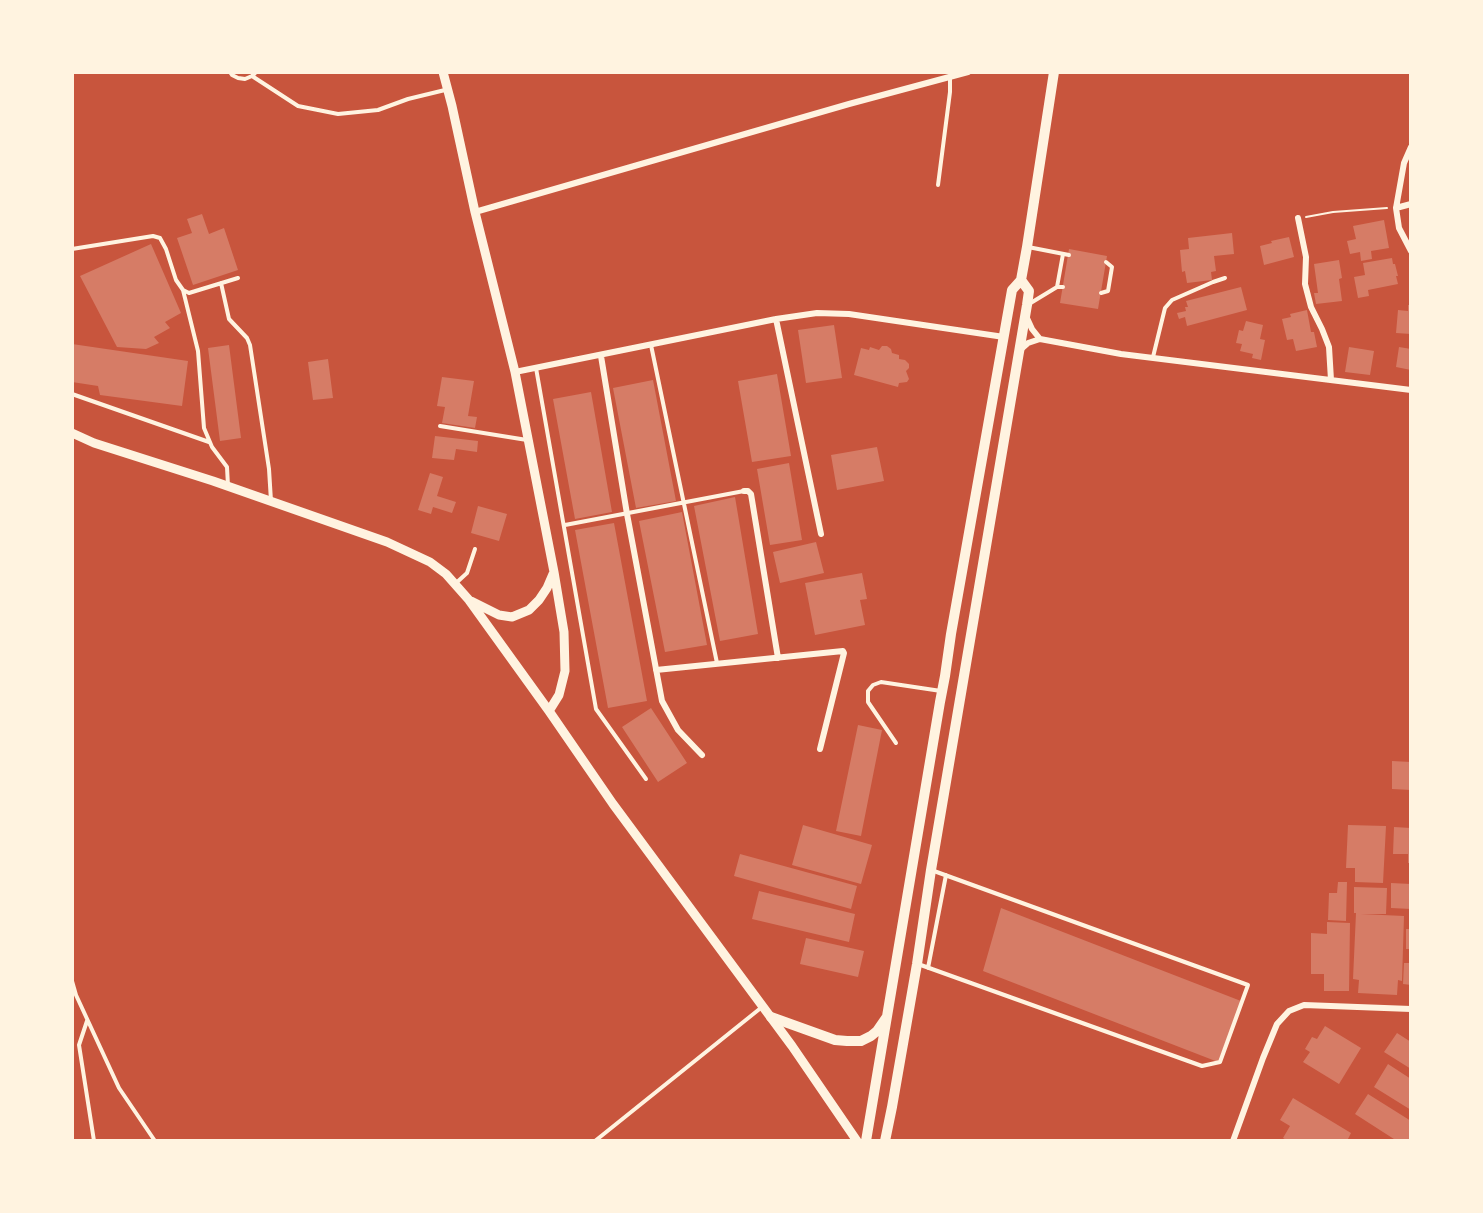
<!DOCTYPE html>
<html>
<head>
<meta charset="utf-8">
<style>
	body { margin:0 }
	#map { position:relative; width:1483px; height:1213px; overflow:hidden; background:#c8553d; font-family:"Varela Round",sans-serif }
	canvas { display:block }
	.frame { position:absolute; inset:0; border:74px solid #fff3e0; pointer-events:none }
</style>
</head>
<body>
<div id="map">
<canvas width="1483" height="1213"></canvas>
<div class="frame"></div>
</div>
<script>
const c = document.querySelector('canvas').getContext('2d');
c.lineJoin = 'round';
function fillPath(path, color) {
  c.fillStyle = color;
  c.fill(path, 'evenodd');
}
function toPath(rows) {
  const path = new Path2D();
  for (const r of rows) {
    path.moveTo(r[0], r[1]);
    for (let i = 2; i < r.length; i += 2) path.lineTo(r[i], r[i + 1]);
  }
  return path;
}
function strokePath(path, color, width, dash) {
  c.strokeStyle = color;
  c.lineWidth = width;
  c.lineCap = dash ? 'butt' : 'round';
  c.setLineDash(dash || []);
  c.stroke(path);
}
fillPath(toPath([
	[202,214,209,234,224,228,238,270,193,285,177,238,192,233,187,219],
	[1384,220,1389,248,1371,251,1372,259,1361,261,1360,252,1350,254,1347,241,1356,239,1353,226],
	[1232,233,1234,254,1214,256,1216,271,1211,272,1212,280,1187,283,1185,271,1182,272,1180,250,1189,249,1188,238],
	[1289,237,1294,257,1264,265,1260,246,1272,243,1271,241],
	[151,244,181,313,165,322,170,328,154,337,159,343,146,349,117,347,80,276],
	[1069,249,1107,256,1098,309,1060,303],
	[1392,258,1393,264,1395,264,1398,276,1396,276,1398,284,1368,290,1369,296,1358,298,1354,277,1365,275,1363,263],
	[1339,260,1342,278,1339,279,1342,301,1316,304,1314,293,1318,293,1314,264],
	[1241,287,1247,310,1187,326,1185,317,1179,319,1177,313,1186,311,1185,307,1188,307,1186,301],
	[1408,305,1411,305,1411,334,1396,333,1398,310,1408,311],
	[1307,310,1311,332,1314,332,1317,347,1296,351,1293,339,1287,340,1282,319,1291,317,1290,314],
	[1246,321,1263,325,1260,339,1265,340,1261,360,1252,358,1253,354,1240,351,1242,344,1236,343,1239,330,1243,331],
	[834,325,842,378,806,383,798,330],
	[72,344,188,361,182,406,100,395,98,386,72,382],
	[229,345,241,438,220,441,208,348],
	[882,346,887,346,891,349,892,353,899,355,899,359,905,360,909,364,909,368,906,371,909,379,907,382,899,383,898,387,854,375,861,348,869,350,870,347,879,350],
	[1349,347,1374,351,1370,375,1345,372],
	[1399,347,1411,349,1411,370,1396,367],
	[328,359,333,398,313,400,308,362],
	[777,374,791,456,752,462,738,381],
	[442,377,474,381,468,416,477,417,475,428,442,423,445,407,437,406],
	[653,380,676,501,636,508,613,388],
	[591,392,612,512,575,519,553,399],
	[435,436,478,441,477,452,456,449,454,460,432,458],
	[877,447,884,481,837,490,831,455],
	[789,463,802,540,770,545,757,469],
	[430,473,443,477,437,496,456,502,452,513,433,507,431,514,418,510],
	[735,497,758,634,720,641,694,506],
	[478,506,507,514,499,541,471,533],
	[682,512,707,645,665,652,639,521],
	[614,523,647,701,608,708,575,530],
	[816,542,824,573,780,583,773,552],
	[862,573,867,599,860,600,865,625,815,635,805,583],
	[651,708,687,763,658,782,622,727],
	[858,725,882,730,861,836,836,831],
	[1392,761,1411,762,1411,790,1392,789],
	[803,825,872,845,861,884,792,865],
	[1348,825,1386,826,1383,883,1355,882,1355,868,1346,868],
	[1394,827,1411,828,1411,863,1408,863,1408,854,1393,854],
	[740,854,857,886,851,909,734,876],
	[1338,882,1347,882,1346,921,1328,920,1329,893,1337,893],
	[1391,883,1411,884,1411,909,1391,908],
	[1354,887,1387,888,1386,914,1361,914,1404,916,1402,981,1398,980,1397,995,1358,993,1359,980,1353,979,1356,913,1354,913],
	[759,891,855,914,849,942,752,919],
	[1001,908,1241,1001,1218,1062,983,971],
	[1327,922,1350,923,1349,991,1324,991,1324,974,1311,974,1311,933,1327,934],
	[1406,929,1411,929,1411,949,1406,949],
	[806,938,864,951,858,977,800,964],
	[1404,963,1411,963,1411,985,1403,984],
	[1325,1026,1361,1048,1339,1084,1303,1062,1310,1052,1305,1049,1312,1037,1317,1039],
	[1397,1033,1411,1042,1411,1069,1384,1052],
	[1388,1064,1411,1079,1411,1110,1374,1087],
	[1368,1094,1411,1121,1411,1141,1397,1141,1355,1114],
	[1293,1098,1351,1133,1347,1141,1288,1141,1283,1138,1290,1126,1280,1120]
]), '#d67c66');
strokePath(toPath([
	[1306,217,1333,212,1387,208]
]), '#fff3e0', 2);
strokePath(toPath([
	[230,72,232,75,238,78,245,79,252,76,256,72],
	[252,76,298,106,338,114,378,110,408,99,445,90],
	[938,185,950,92,950,78],
	[1028,247,1069,255],
	[72,249,153,236,160,238,166,249,176,280,183,290,189,293,238,278],
	[221,283,229,319,247,338,250,345,269,469,271,501],
	[1057,287,1063,254],
	[183,290,198,351,204,428,212,447,227,467,228,486],
	[1101,293,1108,291,1112,267,1106,262],
	[1029,304,1057,287,1063,287],
	[651,345,717,663],
	[1153,357,1165,308,1172,300,1213,282,1225,278],
	[536,368,596,709,646,779],
	[72,394,209,442],
	[440,426,527,440],
	[565,525,744,491],
	[455,584,467,573,475,549],
	[896,743,868,702,868,691,873,685,881,682,941,691],
	[918,964,1202,1066,1220,1062,1248,985,934,871],
	[928,968,946,875],
	[72,981,76,995,119,1088,155,1141],
	[87,1021,79,1045,94,1141],
	[595,1141,762,1007]
]), '#fff3e0', 4);
strokePath(toPath([
	[1411,147,1404,163,1396,208,1399,228,1411,251],
	[1396,208,1411,204],
	[475,212,849,104,968,72],
	[1298,218,1306,257,1305,284,1311,307,1322,329,1329,347,1331,380],
	[1026,316,1032,329,1040,339],
	[776,319,821,534],
	[1020,350,1028,343,1040,339,1121,354,1411,390],
	[601,356,627,514,662,701,678,730,702,755],
	[515,372,776,319,817,313,849,314,1004,337],
	[744,491,748,491,751,494,778,658],
	[656,670,843,651,844,653,820,749],
	[1233,1141,1263,1058,1277,1024,1289,1011,1304,1005,1411,1009]
]), '#fff3e0', 6);
strokePath(toPath([
	[443,72,452,106,475,212,515,372,554,572,564,632,565,671,559,695,549,711],
	[72,433,94,443,213,481,387,542,430,562,446,574,469,600,549,711,613,804,792,1046,857,1141],
	[471,601,499,615,512,617,529,610,539,600,547,588,553,574]
]), '#fff3e0', 9);
strokePath(toPath([
	[771,1017,835,1040,847,1041,861,1041,871,1036,877,1031,886,1018],
	[866,1141,940,702,945,676,951,634,1012,290,1021,280,1027,247,1054,72],
	[885,1141,892,1107,917,964,931,870,1027,305,1029,291,1021,280]
]), '#fff3e0', 10);
</script>
</body>
</html>
